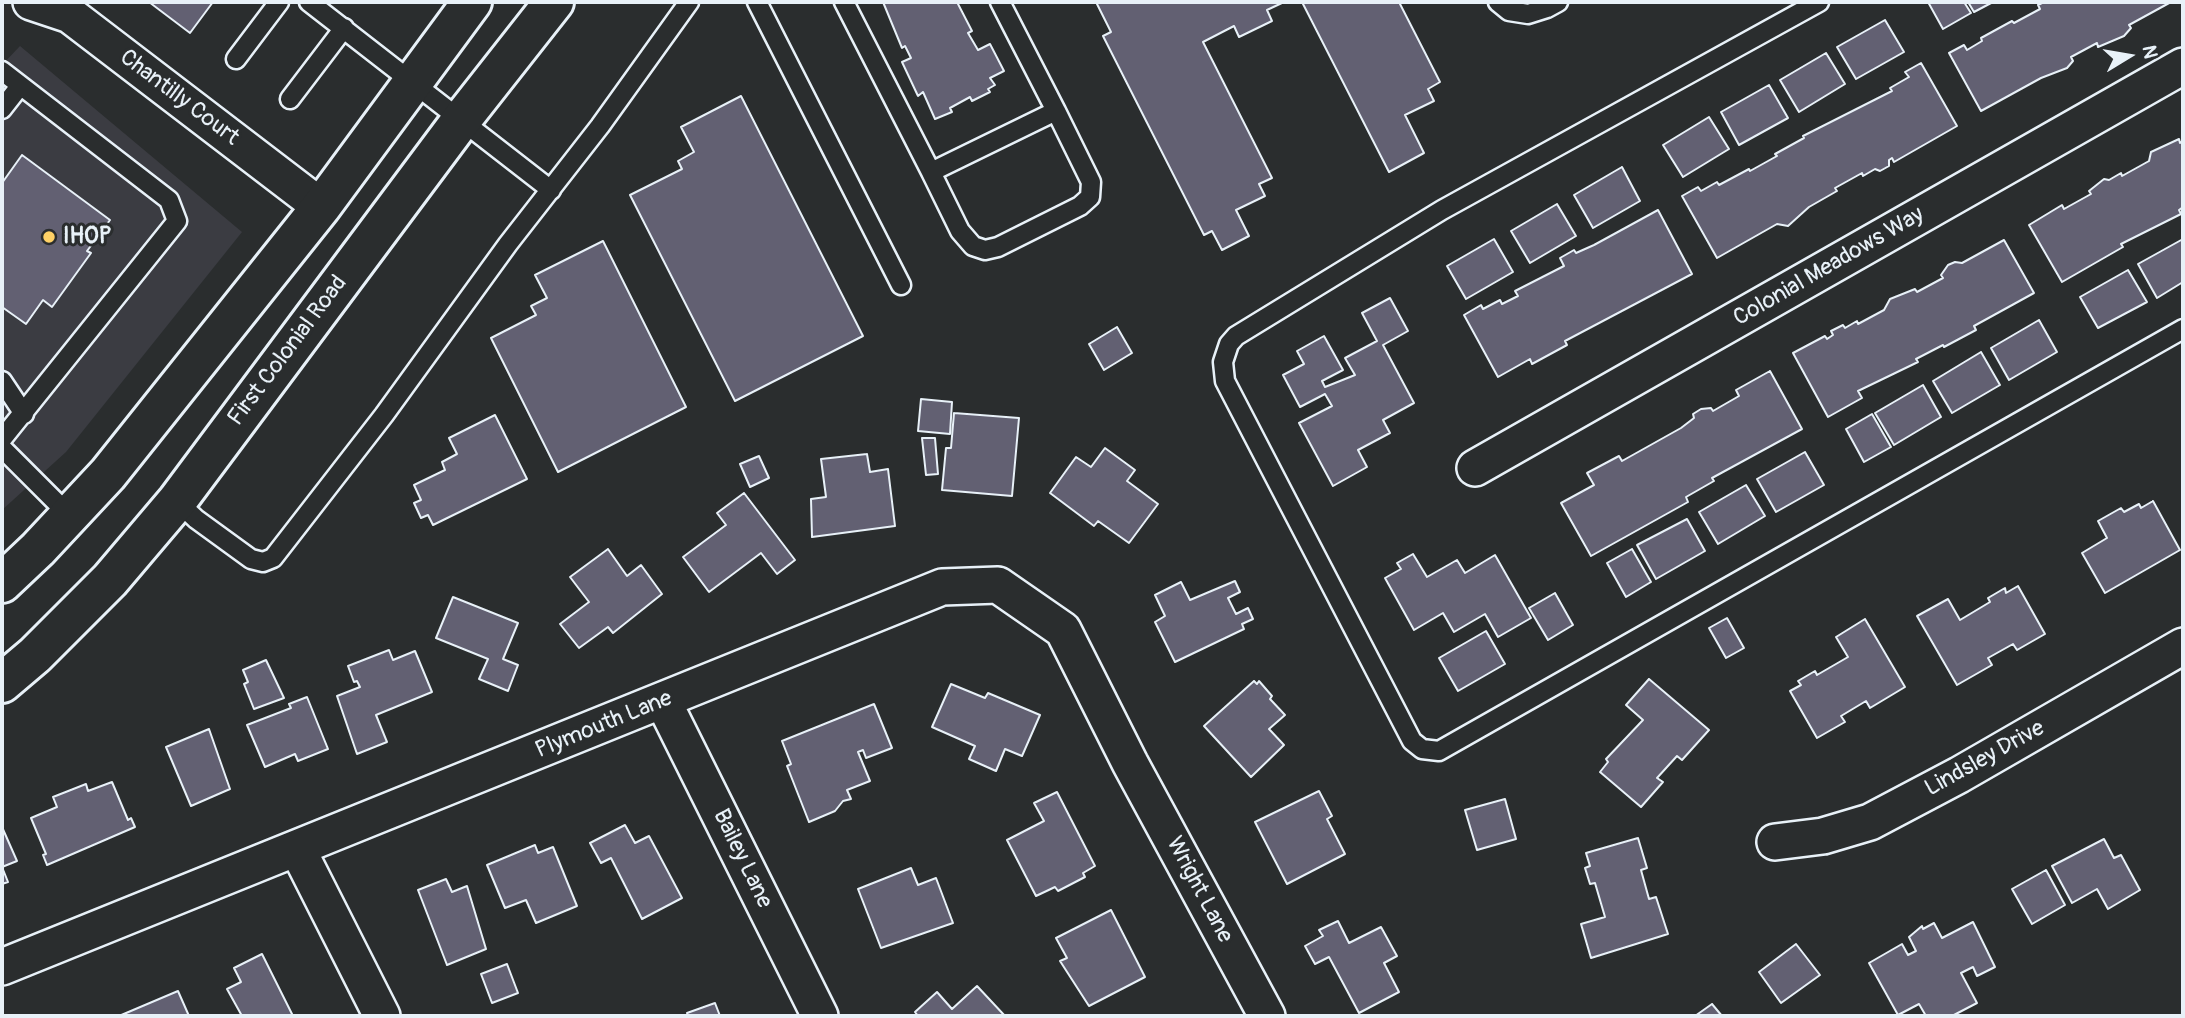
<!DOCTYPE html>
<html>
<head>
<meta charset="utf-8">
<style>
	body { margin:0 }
	#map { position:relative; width:2185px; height:1018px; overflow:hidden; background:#2a2d2e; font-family:Pangolin,sans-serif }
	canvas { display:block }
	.frame { position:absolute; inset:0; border:4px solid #e8f1f8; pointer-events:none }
	.north { position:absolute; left:2094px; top:21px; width:70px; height:70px; -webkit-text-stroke:5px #2a2d2e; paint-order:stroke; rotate:79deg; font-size:19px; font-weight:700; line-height:28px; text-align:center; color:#e8f1f8 }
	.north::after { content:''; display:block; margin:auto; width:24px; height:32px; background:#e8f1f8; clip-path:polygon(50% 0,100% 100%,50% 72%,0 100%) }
</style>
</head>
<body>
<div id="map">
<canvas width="2185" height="1018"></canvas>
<div class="frame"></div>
<div class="north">N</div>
</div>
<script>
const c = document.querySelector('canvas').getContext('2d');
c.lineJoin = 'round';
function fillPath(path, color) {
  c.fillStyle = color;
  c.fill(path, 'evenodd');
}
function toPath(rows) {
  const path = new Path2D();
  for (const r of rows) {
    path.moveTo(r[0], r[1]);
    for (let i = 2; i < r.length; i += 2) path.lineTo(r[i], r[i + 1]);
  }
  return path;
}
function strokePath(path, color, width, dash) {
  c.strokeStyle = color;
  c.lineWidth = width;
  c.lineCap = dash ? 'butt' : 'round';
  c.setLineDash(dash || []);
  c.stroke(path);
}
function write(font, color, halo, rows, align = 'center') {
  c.font = font + ' Pangolin,sans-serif';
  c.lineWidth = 6;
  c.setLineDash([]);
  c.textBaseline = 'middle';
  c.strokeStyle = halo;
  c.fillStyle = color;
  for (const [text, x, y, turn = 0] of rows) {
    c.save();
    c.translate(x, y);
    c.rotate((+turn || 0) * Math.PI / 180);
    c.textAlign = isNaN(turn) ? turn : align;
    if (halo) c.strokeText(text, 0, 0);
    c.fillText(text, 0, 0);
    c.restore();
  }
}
fillPath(toPath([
	[20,46,242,232,66,452,2,510,2,65]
]), '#3b3c42');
const building = toPath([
	[149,2,213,2,190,33,149,2],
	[883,2,957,2,972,31,968,33,978,50,990,44,1004,71,990,78,995,85,988,89,990,92,972,101,970,97,950,108,952,112,935,119,923,92,918,96,902,62,911,58,905,46,902,48,883,2],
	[1096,2,1284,2,1267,10,1272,21,1239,37,1234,26,1203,42,1272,178,1259,184,1265,196,1236,210,1249,236,1222,250,1212,231,1204,235,1103,36,1111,32,1096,2],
	[1302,2,1399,2,1440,82,1428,89,1434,101,1405,115,1424,153,1389,172,1302,2],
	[1928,2,1964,2,1971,13,1943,29,1928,2],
	[1968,2,1993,2,1974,12,1968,2],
	[2044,2,2171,2,2129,25,2131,28,2124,36,2098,47,2097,43,2071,57,2073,61,2067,68,2041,78,1981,111,1949,53,1964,45,1967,50,1982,41,1981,38,2012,21,2014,23,2040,9,2038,5,2044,2],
	[1885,20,1904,52,1856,79,1837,47,1885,20],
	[1826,53,1845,84,1799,112,1780,80,1826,53],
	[1921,63,1957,126,1894,162,1892,158,1889,160,1889,166,1880,171,1875,169,1863,176,1862,173,1835,188,1837,191,1809,207,1788,226,1777,224,1717,258,1682,196,1698,187,1701,191,1717,182,1719,185,1749,169,1750,171,1777,156,1775,154,1804,138,1803,136,1892,91,1890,88,1909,77,1905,72,1921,63],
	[1769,85,1788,118,1739,145,1721,112,1769,85],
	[741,96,863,336,735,401,630,195,682,169,678,161,694,152,681,127,741,96],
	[1709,117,1729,149,1683,177,1663,145,1709,117],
	[2179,139,2180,143,2183,141,2183,207,2179,210,2181,214,2121,244,2123,247,2062,282,2029,225,2062,205,2064,209,2091,194,2089,191,2104,179,2109,180,2121,173,2122,176,2149,161,2151,152,2179,139],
	[22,155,110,220,87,251,91,253,52,307,43,300,26,324,2,307,2,183,22,155],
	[1622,167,1640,201,1593,228,1574,195,1622,167],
	[1557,204,1576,236,1530,263,1511,231,1557,204],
	[1658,210,1692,274,1565,341,1567,345,1532,364,1530,359,1498,377,1464,315,1481,305,1483,309,1500,300,1502,304,1518,296,1515,291,1564,266,1560,258,1574,250,1576,253,1594,245,1658,210],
	[1494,239,1513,272,1466,299,1447,266,1494,239],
	[2183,239,2183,282,2157,298,2138,264,2183,239],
	[2004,240,2034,293,1974,326,1976,330,1944,347,1943,345,1916,359,1918,362,1858,391,1862,398,1828,417,1793,353,1825,336,1827,339,1833,335,1831,331,1843,325,1845,328,1857,321,1858,324,1884,310,1890,299,1915,289,1917,292,1943,278,1941,275,1948,265,1955,262,1962,263,2004,240],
	[603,241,686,407,558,472,491,338,536,315,531,306,547,298,535,275,603,241],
	[2128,270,2147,302,2098,328,2080,297,2128,270],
	[1390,298,1408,331,1383,345,1414,403,1383,420,1390,433,1358,450,1367,467,1333,486,1299,423,1332,406,1325,394,1300,407,1283,375,1304,364,1297,351,1324,336,1343,370,1322,381,1325,387,1355,375,1345,358,1377,341,1362,313,1390,298],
	[2039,320,2057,352,2009,380,1991,348,2039,320],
	[1117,327,1132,353,1104,370,1089,344,1117,327],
	[1981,352,2000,385,1952,413,1933,381,1981,352],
	[1770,371,1802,429,1712,478,1714,481,1686,497,1688,502,1591,556,1561,503,1594,485,1587,473,1619,456,1622,461,1681,428,1694,418,1693,414,1701,409,1711,408,1713,411,1739,396,1736,390,1770,371],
	[1923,385,1941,417,1894,445,1875,413,1923,385],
	[921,399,952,402,950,434,918,431,921,399],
	[954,413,1019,418,1012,496,942,490,946,448,951,448,954,413],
	[1872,414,1891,447,1864,462,1846,429,1872,414],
	[495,415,527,479,433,525,428,515,421,518,414,503,421,500,414,485,445,470,442,462,457,454,449,438,495,415],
	[922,438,935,438,938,474,926,475,922,438],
	[1105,448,1135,470,1127,481,1158,504,1129,543,1098,521,1094,526,1050,493,1076,457,1091,467,1105,448],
	[1805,452,1824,485,1776,512,1757,479,1805,452],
	[867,454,870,472,888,469,895,526,812,537,811,499,826,497,821,459,867,454],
	[759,456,769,478,750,487,740,464,759,456],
	[1746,485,1765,516,1718,544,1699,512,1746,485],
	[744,493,795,560,777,574,761,553,709,592,683,557,726,525,717,513,744,493],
	[2153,501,2180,550,2105,593,2082,553,2107,538,2098,521,2121,508,2124,512,2139,504,2141,508,2153,501],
	[1687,519,1705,551,1656,579,1637,545,1687,519],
	[608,549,627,576,641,565,662,594,613,633,608,627,579,648,560,624,589,602,570,577,608,549],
	[1632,549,1651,582,1626,597,1607,563,1632,549],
	[1413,554,1427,577,1457,560,1465,573,1495,555,1531,618,1498,637,1485,614,1454,632,1443,613,1414,630,1385,578,1401,569,1397,563,1413,554],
	[1235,581,1240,592,1228,598,1236,614,1248,608,1253,619,1242,624,1244,629,1175,662,1155,622,1165,616,1155,595,1181,582,1190,600,1235,581],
	[2018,586,2045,634,2017,650,2013,644,1988,658,1992,665,1957,685,1917,616,1948,599,1960,620,1990,602,1988,598,2005,588,2006,593,2018,586],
	[1555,593,1573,625,1548,640,1529,608,1555,593],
	[453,597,518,623,503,659,518,665,508,691,479,679,488,659,436,638,453,597],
	[1727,618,1744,648,1726,658,1709,628,1727,618],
	[1865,619,1905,687,1870,708,1866,701,1841,716,1845,722,1817,738,1790,691,1801,685,1798,681,1815,671,1817,675,1848,657,1836,637,1865,619],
	[1486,631,1505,664,1458,691,1439,658,1486,631],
	[389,650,393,660,415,651,432,692,376,715,387,742,357,754,337,696,360,687,357,681,354,682,348,666,389,650],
	[266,660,284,698,254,709,244,684,248,682,243,670,266,660],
	[1649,679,1709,730,1682,760,1677,756,1657,778,1663,782,1641,807,1600,772,1608,762,1606,759,1643,720,1626,705,1649,679],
	[1254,681,1257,684,1259,681,1272,696,1270,699,1285,715,1269,729,1284,745,1251,777,1204,726,1254,681],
	[951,684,985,698,988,693,1040,715,1022,756,1005,749,996,771,969,759,975,746,932,727,951,684],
	[307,697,328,749,298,761,295,754,265,767,247,725,291,708,289,704,307,697],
	[874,704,892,748,866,758,863,750,858,752,870,781,847,790,851,799,843,801,835,811,809,822,787,766,791,764,782,741,874,704],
	[209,729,230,789,191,806,166,747,209,729],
	[112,782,128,820,131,818,135,827,47,865,43,855,46,854,31,818,57,807,53,797,86,784,88,791,112,782],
	[1319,791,1332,816,1327,819,1345,854,1287,884,1255,822,1319,791],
	[1057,792,1095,866,1083,873,1085,877,1058,891,1055,887,1036,896,1007,840,1044,821,1034,803,1057,792],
	[1505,799,1516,839,1477,850,1465,810,1505,799],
	[625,825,635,843,649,836,682,898,642,919,611,858,601,863,590,843,625,825],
	[2,827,17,861,2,867,8,882,2,884,2,827],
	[1638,838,1647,868,1641,870,1649,899,1656,897,1668,934,1591,958,1581,924,1605,917,1595,883,1590,884,1585,868,1590,866,1586,853,1638,838],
	[2104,839,2114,858,2121,855,2140,890,2108,909,2097,889,2072,903,2052,866,2104,839],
	[535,845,538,853,553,847,577,906,536,923,526,900,505,908,487,865,535,845],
	[911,868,918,885,936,878,953,923,881,948,858,889,911,868],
	[2046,870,2065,905,2032,924,2012,889,2046,870],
	[446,879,452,892,467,886,486,949,447,965,418,890,446,879],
	[1111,910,1145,977,1089,1006,1060,961,1067,958,1056,938,1111,910],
	[1338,921,1349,943,1381,927,1397,956,1384,963,1399,992,1359,1013,1329,957,1315,964,1305,946,1323,936,1319,930,1338,921],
	[1973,922,1995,967,1977,976,1973,967,1961,973,1977,1003,1952,1016,1926,1016,1919,1004,1898,1015,1869,963,1902,944,1908,955,1916,951,1909,937,1922,926,1923,929,1934,923,1942,938,1973,922],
	[1796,944,1820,975,1781,1003,1759,972,1796,944],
	[262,954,293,1016,242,1016,227,989,241,982,234,968,262,954],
	[507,964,518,993,492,1003,481,974,507,964],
	[977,986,1005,1016,918,1016,915,1012,937,992,952,1009,977,986],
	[178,991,189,1016,119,1016,178,991],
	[715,1003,720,1016,688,1016,687,1013,715,1003],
	[1712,1004,1722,1016,1695,1016,1712,1004]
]);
fillPath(building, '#626072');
strokePath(building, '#e8f1f8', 2);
const lane = toPath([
	[309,2,551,190],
	[757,2,901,285],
	[844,2,931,172,1056,111,1000,2],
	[1498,2,1509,11,1528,14,1547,8,1558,2],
	[1819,2,1442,210,1236,336,1229,344,1223,362,1225,381,1412,741,1422,749,1439,751,2183,329],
	[236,59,279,2],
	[2,71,169,200,177,221,2,439],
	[290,99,344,28],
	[2,109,20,86],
	[931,172,960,231,973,246,985,250,998,247,1080,206,1090,197,1091,182,1056,111],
	[2,381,24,414],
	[2,448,70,516],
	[177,501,196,519,251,559,263,562,273,558,384,415,508,244,600,126,689,2]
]);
const street = toPath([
	[31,2,70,15,321,207],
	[1475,468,2183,66],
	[663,701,820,1016],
	[1775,842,1823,836,1870,822,1959,775,2183,646],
	[297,848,382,1016],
	[2,967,942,587,998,585,1063,630,1130,763,1267,1016]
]);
const secondary = toPath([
	[2,583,38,549,108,474,321,207,472,2],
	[2,683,35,655,110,580,177,501,462,119,554,2]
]);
strokePath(lane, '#e8f1f8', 23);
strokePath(street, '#e8f1f8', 40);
strokePath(secondary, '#e8f1f8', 44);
strokePath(lane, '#2a2d2e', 18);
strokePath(street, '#2a2d2e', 35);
strokePath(secondary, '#2a2d2e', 38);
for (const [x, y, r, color] of [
	[49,237,7,"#ffd166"]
]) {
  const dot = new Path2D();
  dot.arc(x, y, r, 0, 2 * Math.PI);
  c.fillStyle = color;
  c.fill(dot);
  strokePath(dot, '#2a2d2e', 2.5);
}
write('23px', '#e8f1f8', '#2a2d2e', [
	["Chantilly Court",179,98,37],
	["Colonial Meadows Way",1829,267,-30],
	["First Colonial Road",288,351,-53],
	["Plymouth Lane",604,725,-22],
	["Lindsley Drive",1985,759,-29],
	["Bailey Lane",742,859,64],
	["Wright Lane",1199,890,62]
]);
write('bold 23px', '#e8f1f8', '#2a2d2e', [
	["IHOP",63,237]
], 'left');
</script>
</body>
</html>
